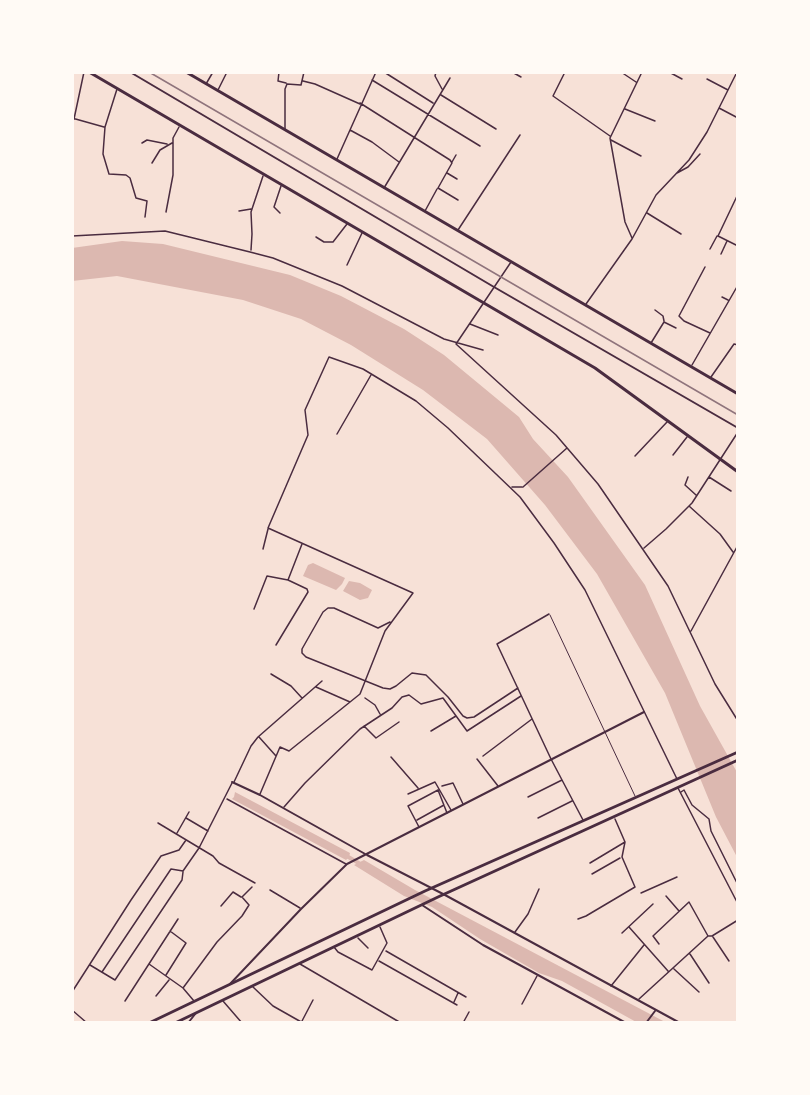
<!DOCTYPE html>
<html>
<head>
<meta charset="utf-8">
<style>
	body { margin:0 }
	#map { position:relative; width:810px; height:1095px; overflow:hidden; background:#f7e1d7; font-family:"Asap Condensed",sans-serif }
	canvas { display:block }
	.frame { position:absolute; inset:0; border:74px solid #fffaf5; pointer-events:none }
</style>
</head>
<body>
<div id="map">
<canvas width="810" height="1095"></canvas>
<div class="frame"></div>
</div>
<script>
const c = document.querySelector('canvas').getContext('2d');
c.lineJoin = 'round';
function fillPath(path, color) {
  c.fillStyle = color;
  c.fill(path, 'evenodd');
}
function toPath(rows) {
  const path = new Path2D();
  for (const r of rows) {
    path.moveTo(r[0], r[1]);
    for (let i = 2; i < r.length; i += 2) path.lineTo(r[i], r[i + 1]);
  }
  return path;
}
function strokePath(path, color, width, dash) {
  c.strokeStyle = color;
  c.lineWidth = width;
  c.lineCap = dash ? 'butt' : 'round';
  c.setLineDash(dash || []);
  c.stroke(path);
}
fillPath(toPath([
	[122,241,163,244,290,275,341,296,404,329,444,355,519,417,533,439,568,477,645,585,700,706,738,774,738,859,716,817,665,693,597,574,545,505,487,439,423,390,351,345,301,319,243,300,117,276,72,281,72,248],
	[313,563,345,578,342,584,336,590,303,576,308,565],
	[349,581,360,583,372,590,368,598,360,600,343,591],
	[235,792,350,853,349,857,346,860,232,799,234,797],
	[364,860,415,890,667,1023,638,1023,562,981,539,973,480,939,432,907,404,896,354,865]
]), '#dcb8b0');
strokePath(toPath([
	[345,855,362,865]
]), '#dcb8b0', 4);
strokePath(toPath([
	[550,615,635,796]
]), '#4a2c40', 1);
strokePath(toPath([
	[681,792,684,790,692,805,709,819,711,831,738,885]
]), '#4a2c40', 1.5);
strokePath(toPath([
	[279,72,278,81,286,83],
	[384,72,433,103],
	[436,72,435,76,442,89],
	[512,72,521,77],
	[565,72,553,96,610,136],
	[621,72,636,82],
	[669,72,682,79],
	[707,79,728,90],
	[372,80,480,146],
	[303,81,315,84,360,104],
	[206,84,213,72],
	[117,89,105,127,103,154,109,174,126,175,130,178,136,198,147,201,145,217],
	[218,90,227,72],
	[441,95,496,129],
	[360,103,450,160,452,163,438,188,458,200],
	[719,108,738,118],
	[625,109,655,121],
	[72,118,104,127],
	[74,119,84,72],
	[285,129,285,89,287,84,301,85,304,72],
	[350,130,372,142,399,162],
	[611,140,641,156],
	[142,143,147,140,167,144],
	[337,159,376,72],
	[452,162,456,155],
	[152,163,160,150,172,143],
	[447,173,457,179],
	[677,173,688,167,700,154],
	[384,188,450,78],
	[738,194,718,236,738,246],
	[239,211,251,209],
	[425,211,437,189],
	[166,212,173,175,173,138,179,127],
	[280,213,274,207,281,186],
	[647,213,681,234],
	[458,230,520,135],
	[72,236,165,231,250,252,273,258,342,286,444,339,483,350],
	[316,237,324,242,333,242,347,224],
	[632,238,625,222,610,138,642,72],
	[710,249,717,236],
	[251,250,252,234,251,212,263,176],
	[721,254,727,241],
	[511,262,456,344,556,435,598,484,668,586,715,684,738,721],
	[347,265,362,233],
	[705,267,679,316,684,321,710,333],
	[722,297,728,300],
	[586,304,632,239,656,195,689,160,707,132,737,72],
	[655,310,663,316,664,321],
	[470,324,498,335],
	[651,343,664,322,676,328],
	[692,365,738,285],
	[711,377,734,344,738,345],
	[337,434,371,375],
	[673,455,687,437],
	[635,456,667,422],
	[688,477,685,485,696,495],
	[709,477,731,491],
	[512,487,522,487],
	[523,487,567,448],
	[689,506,720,534,733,552],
	[644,548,666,529,692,503,738,432],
	[263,549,268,529],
	[254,609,267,576,288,580],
	[549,614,497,644,551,759,583,820],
	[390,622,378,628,334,608,328,608,323,612,302,649,302,653,306,657,383,688,390,689,396,686,412,673,426,675,448,697,463,716,467,718,474,717,518,688],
	[691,631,738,545],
	[276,645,308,592,307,589,288,580,302,544],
	[271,674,291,686,302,698],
	[316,687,350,702],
	[365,698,375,705,380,714],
	[364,726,376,738,399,722],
	[431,731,456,716],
	[259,737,276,756],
	[483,756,532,719],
	[391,757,418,788],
	[477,759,498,786],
	[234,782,251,746,258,737,322,681],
	[442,786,453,783,463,804],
	[678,788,738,904],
	[260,794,280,747,289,751,360,694,385,631,413,593,268,528,308,435,305,410,329,357,363,369,416,401,448,428,520,497,554,543,585,590,677,779],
	[408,794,435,782,451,810],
	[528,797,562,780],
	[227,799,346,864],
	[284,807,305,783,360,729,392,708,402,697,409,695,421,704,443,698,467,731,521,696],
	[186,818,208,831],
	[538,818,572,801],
	[417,820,444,805],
	[158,823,213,856,219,863,255,883],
	[419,827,408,806,438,790,447,813],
	[177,833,189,812],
	[590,863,625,842],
	[592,874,620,858],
	[270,890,300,908],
	[641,893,677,877],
	[666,896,679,911],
	[221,906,233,892,241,897],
	[578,919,586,916,635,887,622,857,625,842,615,819],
	[629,927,668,971],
	[515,932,528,914,539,889],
	[622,933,653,904],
	[713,937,729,961],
	[358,938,368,948],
	[659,944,653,936,689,902,708,936],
	[334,947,338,952,372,970,387,943,380,927],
	[386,951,466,997],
	[690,954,709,983],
	[379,961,457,1005],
	[149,964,183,988,194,1001],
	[300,964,401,1023],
	[90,965,115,980,182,880,183,872],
	[674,969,699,992],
	[102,972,171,869,183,871,199,848,232,783],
	[166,975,186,943,170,931],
	[611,986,644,945],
	[253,987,273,1006,303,1023],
	[183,988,217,942,242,916,249,905,242,897,252,887],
	[72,992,131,900,161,856,179,850,186,840],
	[156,996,169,980],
	[639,999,708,936,712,936,738,920],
	[125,1001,178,919],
	[223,1001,242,1023],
	[454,1002,458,993],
	[522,1004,537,976],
	[72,1010,87,1023],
	[302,1021,313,1000],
	[463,1023,469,1012]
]), '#4a2c40', 1.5);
strokePath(toPath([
	[130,72,494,287,738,428],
	[232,782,260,795,367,855,445,895,680,1023],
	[422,905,483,945,626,1023],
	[230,984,301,909,347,864,644,712],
	[188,1023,196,1013],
	[646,1023,655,1011]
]), '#4a2c40', 2);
strokePath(toPath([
	[89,72,595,368,738,472],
	[186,72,738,394]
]), '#4a2c40', 3);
strokePath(toPath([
	[149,1023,425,891,738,752],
	[175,1023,438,897,738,760]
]), '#4a2c40', 3);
strokePath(toPath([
	[149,72,738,415]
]), '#8f747c', 1.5);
</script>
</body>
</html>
